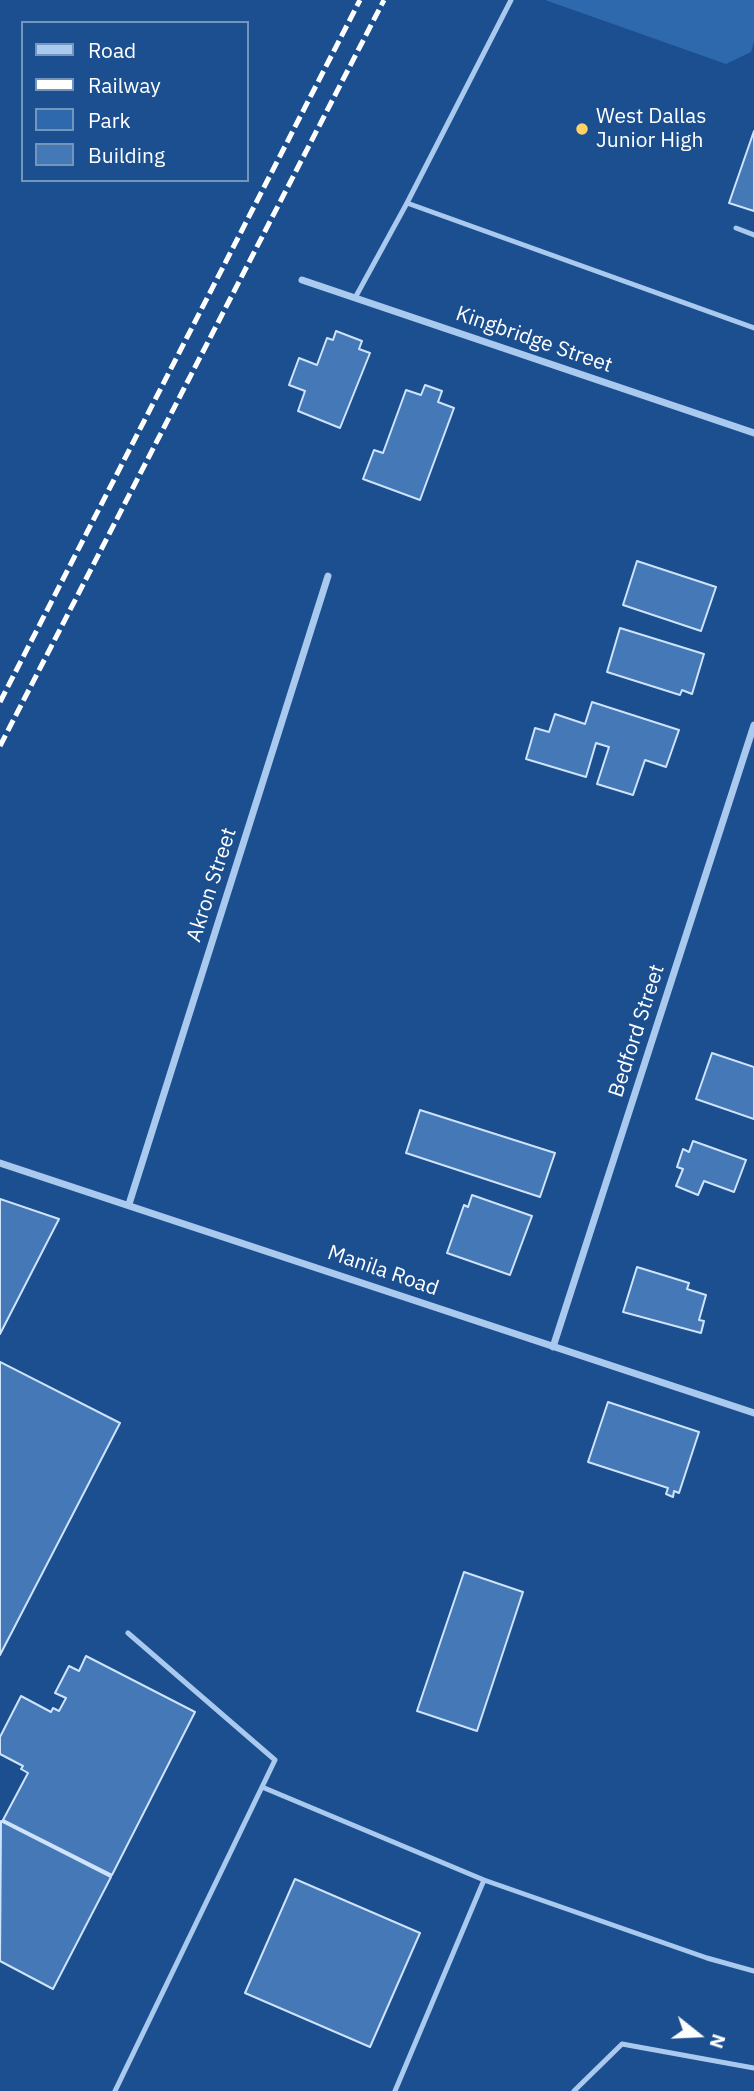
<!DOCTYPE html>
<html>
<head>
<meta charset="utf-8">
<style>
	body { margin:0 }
	#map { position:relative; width:754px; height:2091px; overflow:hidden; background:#1b4f8f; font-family:"IBM Plex Sans",sans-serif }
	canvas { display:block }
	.legend { position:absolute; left:21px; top:21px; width:228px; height:161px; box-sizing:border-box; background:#1b4f8f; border:2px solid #7695bc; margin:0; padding:9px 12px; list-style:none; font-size:21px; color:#fff }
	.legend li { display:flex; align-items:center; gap:14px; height:35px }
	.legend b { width:35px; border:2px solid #7695bc }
	.north { position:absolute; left:663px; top:2000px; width:70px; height:70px; -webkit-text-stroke:5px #1b4f8f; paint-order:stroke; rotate:108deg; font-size:19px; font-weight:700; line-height:28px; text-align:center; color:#fff }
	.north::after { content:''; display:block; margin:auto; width:24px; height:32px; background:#fff; clip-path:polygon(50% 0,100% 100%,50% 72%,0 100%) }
</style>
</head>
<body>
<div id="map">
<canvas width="754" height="2091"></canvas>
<ul class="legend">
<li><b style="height:9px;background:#a9c9ee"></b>Road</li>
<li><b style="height:9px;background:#fff"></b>Railway</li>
<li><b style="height:19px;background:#2e69ad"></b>Park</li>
<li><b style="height:19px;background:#4478b7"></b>Building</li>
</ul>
<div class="north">N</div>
</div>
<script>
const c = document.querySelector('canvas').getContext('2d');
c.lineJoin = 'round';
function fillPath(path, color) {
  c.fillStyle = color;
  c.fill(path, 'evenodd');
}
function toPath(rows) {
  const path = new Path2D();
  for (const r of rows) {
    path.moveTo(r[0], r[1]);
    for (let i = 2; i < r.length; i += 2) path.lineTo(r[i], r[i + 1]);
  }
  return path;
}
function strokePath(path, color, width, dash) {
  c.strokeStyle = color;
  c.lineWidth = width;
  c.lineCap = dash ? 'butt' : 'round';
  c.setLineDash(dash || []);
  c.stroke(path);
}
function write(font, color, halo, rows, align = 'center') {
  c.font = font + ' "IBM Plex Sans",sans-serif';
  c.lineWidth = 5;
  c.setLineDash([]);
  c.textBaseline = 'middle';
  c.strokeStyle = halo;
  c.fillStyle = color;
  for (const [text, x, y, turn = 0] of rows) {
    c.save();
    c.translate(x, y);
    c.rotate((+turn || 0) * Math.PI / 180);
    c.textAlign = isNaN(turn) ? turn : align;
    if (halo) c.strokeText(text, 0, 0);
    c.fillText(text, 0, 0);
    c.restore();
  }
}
fillPath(toPath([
	[545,0,754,0,754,42,751,52,726,64]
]), '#2e69ad');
const building = toPath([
	[754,131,754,211,729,203,754,131],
	[336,331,362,341,359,349,370,353,340,428,298,411,305,391,289,385,299,358,317,365,327,338,333,340,336,331],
	[425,385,442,391,438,402,454,408,420,500,363,479,374,450,383,453,406,390,421,395,425,385],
	[637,561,716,587,701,631,623,605,637,561],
	[620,628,704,654,692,694,682,690,680,695,607,672,620,628],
	[592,702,679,730,666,767,645,760,633,795,597,784,609,747,596,743,586,777,526,759,535,728,549,732,555,714,585,724,592,702],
	[712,1053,754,1067,754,1119,696,1099,712,1053],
	[420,1110,555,1153,540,1197,406,1153,420,1110],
	[693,1141,746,1160,734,1192,704,1181,698,1195,676,1186,683,1169,677,1167,683,1149,689,1152,693,1141],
	[472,1195,532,1216,510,1275,447,1253,464,1205,468,1207,472,1195],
	[0,1199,59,1219,0,1334,0,1199],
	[637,1267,689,1283,687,1289,706,1295,699,1320,704,1321,701,1333,623,1312,637,1267],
	[0,1362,120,1423,0,1655,0,1362],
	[608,1402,699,1432,679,1493,674,1491,673,1497,666,1494,668,1488,588,1462,608,1402],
	[464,1572,523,1592,477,1731,417,1711,464,1572],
	[86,1656,195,1712,112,1875,3,1820,28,1773,21,1769,23,1766,0,1754,0,1737,21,1696,51,1712,53,1708,59,1711,66,1698,55,1693,69,1666,79,1671,86,1656],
	[1,1821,111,1877,53,1989,0,1961,1,1821],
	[295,1879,420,1933,370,2047,245,1993,295,1879]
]);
fillPath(building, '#4478b7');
strokePath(building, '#cfe3fa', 2);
strokePath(toPath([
	[511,0,407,203,754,328],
	[736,228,754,235],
	[355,298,407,203],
	[128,1633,275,1760,262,1787,484,1880,707,1958,754,1971],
	[115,2091,262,1787],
	[395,2091,484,1880],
	[574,2091,622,2044,754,2068]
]), '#a9c9ee', 5);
strokePath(toPath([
	[302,280,754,433],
	[0,1163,754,1413],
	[129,1204,328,576],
	[553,1347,754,725]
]), '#a9c9ee', 7);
strokePath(toPath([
	[0,702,360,0],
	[0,746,384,0]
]), '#fff', 5, [12, 5]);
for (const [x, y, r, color] of [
	[582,129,7,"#ffd166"]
]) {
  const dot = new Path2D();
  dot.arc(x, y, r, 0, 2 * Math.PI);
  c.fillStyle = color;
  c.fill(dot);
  strokePath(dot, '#1b4f8f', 2.5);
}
write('21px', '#fff', '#1b4f8f', [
	["West Dallas",596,117],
	["Junior High",596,141]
], 'left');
write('21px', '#fff', '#1b4f8f', [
	["Kingbridge Street",534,340,19],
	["Akron Street",212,885,-72],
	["Bedford Street",637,1031,-72],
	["Manila Road",383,1271,19]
]);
</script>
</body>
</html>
